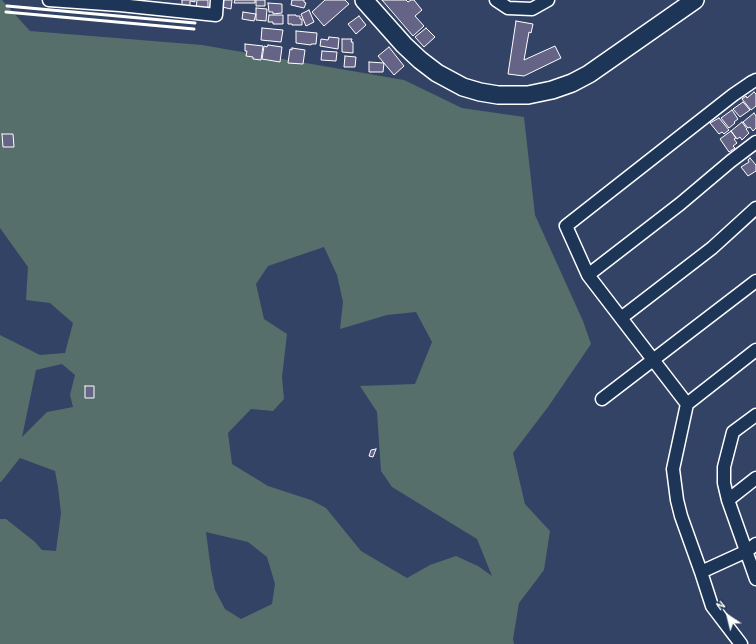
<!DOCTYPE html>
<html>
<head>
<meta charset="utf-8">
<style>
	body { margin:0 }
	#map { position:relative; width:756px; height:644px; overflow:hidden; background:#334365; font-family:Pangolin,sans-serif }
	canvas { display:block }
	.north { position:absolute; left:708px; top:596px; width:40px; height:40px; -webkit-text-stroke:3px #1d3557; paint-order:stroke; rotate:325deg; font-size:11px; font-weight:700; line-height:16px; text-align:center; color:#fff }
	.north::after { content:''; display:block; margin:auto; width:14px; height:18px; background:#fff; clip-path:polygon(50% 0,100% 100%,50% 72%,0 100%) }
</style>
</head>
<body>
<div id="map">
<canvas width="756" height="644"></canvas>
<div class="north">N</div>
</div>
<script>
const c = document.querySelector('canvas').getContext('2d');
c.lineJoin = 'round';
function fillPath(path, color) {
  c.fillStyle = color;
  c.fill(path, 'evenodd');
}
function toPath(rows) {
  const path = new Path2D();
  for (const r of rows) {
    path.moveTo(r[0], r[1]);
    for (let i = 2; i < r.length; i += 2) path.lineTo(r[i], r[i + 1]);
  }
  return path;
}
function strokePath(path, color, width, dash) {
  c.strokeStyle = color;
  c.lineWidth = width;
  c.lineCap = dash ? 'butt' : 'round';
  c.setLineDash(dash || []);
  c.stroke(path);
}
fillPath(toPath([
	[0,0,2,0,30,31,202,45,404,80,462,108,524,117,535,215,583,321,591,344,548,407,513,453,525,504,550,531,544,570,519,603,513,639,514,644,0,644,0,519,6,519,35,542,42,550,56,551,61,513,58,487,55,471,20,458,1,482,0,482,0,335,40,355,65,353,73,323,50,303,26,300,28,267,0,228],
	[324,247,337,275,343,302,340,329,387,315,416,312,432,342,415,384,360,386,377,412,381,471,392,487,477,539,492,576,478,566,456,556,430,565,407,578,361,551,326,508,311,500,268,486,232,464,228,433,251,409,273,411,284,399,282,377,287,334,264,319,256,284,268,266],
	[62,364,75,375,70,395,73,407,47,412,22,437,36,370],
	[206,532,248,542,267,557,275,584,272,604,241,619,225,609,215,590,211,570]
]), '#566f6b');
const building = toPath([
	[182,0,195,0,195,2,190,1,190,7,182,6,182,0],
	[197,0,208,0,208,10,196,8,197,0],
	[223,0,232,0,231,9,222,7,223,0],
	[235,0,255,0,255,3,234,3,235,0],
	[256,0,265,0,265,6,256,6,256,0],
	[292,0,304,0,304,2,306,3,304,8,291,5,292,0],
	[325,0,345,0,349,4,324,26,312,12,325,0],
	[382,0,406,0,408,2,411,0,414,0,422,10,415,16,424,26,413,36,382,0],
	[268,3,282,4,282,13,273,14,273,12,269,12,268,3],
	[256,8,267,9,266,21,256,20,256,8],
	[309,10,314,22,306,26,301,14,309,10],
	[243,12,256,14,254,21,242,19,243,12],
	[269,15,283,15,283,24,273,24,273,22,268,22,269,15],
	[288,15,296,15,296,16,300,16,300,19,302,19,302,25,292,25,292,24,288,24,288,15],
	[359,16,366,25,356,34,348,24,359,16],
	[516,21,533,24,531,33,529,32,524,60,555,46,561,58,524,76,508,74,516,21],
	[262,28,283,30,281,42,261,40,262,28],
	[426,28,435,37,424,47,415,37,426,28],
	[296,31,317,33,316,44,311,44,311,45,296,43,296,31],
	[329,37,339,38,338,49,320,46,321,39,328,40,329,37],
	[342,39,352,39,351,42,353,42,353,53,342,52,342,39],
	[245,44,263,46,261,60,253,59,253,57,246,56,247,51,245,51,245,44],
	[268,45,282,47,280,62,262,59,264,46,267,47,268,45],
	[389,47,404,66,394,75,378,56,389,47],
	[292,48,305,50,303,64,288,63,290,49,292,50,292,48],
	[322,51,337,52,336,61,321,60,322,51],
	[345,56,356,57,355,67,344,67,345,56],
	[369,62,384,63,383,72,369,72,369,62],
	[754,92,756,94,756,106,751,110,742,99,746,96,747,98,754,92],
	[743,102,750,110,740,117,733,109,743,102],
	[732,110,738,119,734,122,735,123,729,128,721,118,732,110],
	[754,113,756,116,756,128,753,131,750,127,748,128,743,122,754,113],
	[719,118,729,130,724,134,722,132,719,134,710,123,719,118],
	[742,122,747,129,746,129,749,133,742,140,740,137,737,139,731,131,742,122],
	[731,131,736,138,734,139,737,143,733,146,735,148,729,152,720,139,731,131],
	[2,134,13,134,14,147,3,147,2,134],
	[750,158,756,165,756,171,748,176,741,167,749,162,748,160,750,158],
	[85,386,94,386,94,398,85,398,85,386],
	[376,449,373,457,369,456,371,450,376,449]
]);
fillPath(building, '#666486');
strokePath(building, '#fff', 1);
const street = toPath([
	[49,0,120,5,216,15,217,0],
	[496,0,508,8,532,9,548,0],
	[588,275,680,204,731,161,756,142],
	[621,318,712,248,756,208],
	[602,399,756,281],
	[687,404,588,275,566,226,733,95,752,82,756,80],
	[756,415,733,432,724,467,724,483,728,500,756,579],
	[728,500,756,478],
	[701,572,747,551,756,544],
	[741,644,712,606,701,572,681,516,677,500,673,469,687,404,756,350]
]);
const secondary = toPath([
	[364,0,404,45,420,60,437,73,463,87,480,92,498,95,528,95,552,90,572,83,589,74,695,0]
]);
strokePath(street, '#fff', 15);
strokePath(secondary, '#fff', 20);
strokePath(street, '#1d3557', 12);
strokePath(secondary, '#1d3557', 17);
strokePath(toPath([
	[7,6,195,23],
	[6,12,194,29]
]), '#fff', 3);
</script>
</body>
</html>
